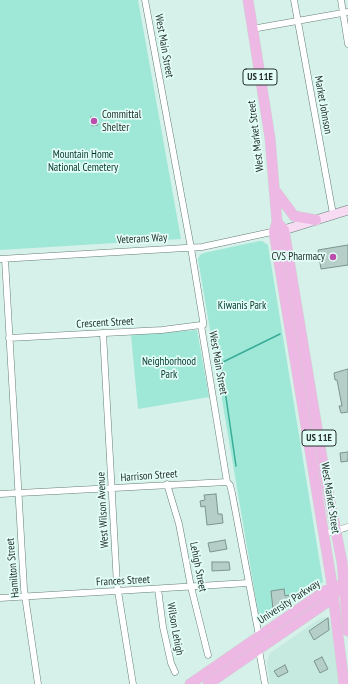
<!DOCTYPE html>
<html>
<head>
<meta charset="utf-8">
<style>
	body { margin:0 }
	canvas { display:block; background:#d6f0ea }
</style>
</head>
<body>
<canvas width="348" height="684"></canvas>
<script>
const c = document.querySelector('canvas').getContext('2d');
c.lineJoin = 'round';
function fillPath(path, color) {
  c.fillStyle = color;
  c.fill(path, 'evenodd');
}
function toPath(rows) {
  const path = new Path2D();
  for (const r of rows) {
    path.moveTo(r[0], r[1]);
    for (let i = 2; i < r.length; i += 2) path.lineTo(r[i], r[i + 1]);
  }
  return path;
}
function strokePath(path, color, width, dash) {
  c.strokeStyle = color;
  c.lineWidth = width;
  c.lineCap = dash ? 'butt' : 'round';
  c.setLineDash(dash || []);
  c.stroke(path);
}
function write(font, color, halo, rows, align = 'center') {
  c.font = font + ' "PT Sans Narrow",sans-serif';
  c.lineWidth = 3.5;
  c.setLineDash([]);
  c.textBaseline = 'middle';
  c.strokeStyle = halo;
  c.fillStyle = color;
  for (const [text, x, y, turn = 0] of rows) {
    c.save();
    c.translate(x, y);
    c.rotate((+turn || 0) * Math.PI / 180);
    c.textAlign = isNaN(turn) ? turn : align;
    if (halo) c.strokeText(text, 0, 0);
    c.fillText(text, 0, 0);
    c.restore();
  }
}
fillPath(toPath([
	[325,617,330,619,339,684,270,684,267,663,269,654,319,619]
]), '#c6eae0');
fillPath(toPath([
	[0,0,138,0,181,239,0,250],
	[259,241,262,241,268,245,323,582,267,622,263,621,259,617,198,259,200,255,204,253],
	[197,330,209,397,138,409,131,335]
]), '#9fe8d7');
strokePath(toPath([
	[236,466,221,363,280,334]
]), '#39ac97', 1.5);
const building = toPath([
	[91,117,96,117,98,125,92,126,91,117],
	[348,245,348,265,321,269,318,250,348,245],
	[348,369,348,412,341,413,339,406,342,406,337,380,335,380,334,373,348,369],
	[348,452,348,461,341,462,340,453,348,452],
	[216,494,218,514,222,514,223,523,207,525,205,506,201,507,200,501,205,500,204,495,216,494],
	[225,540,227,549,210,552,208,543,225,540],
	[212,562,229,562,230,570,212,571,212,562],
	[284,589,285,596,289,595,291,606,273,609,271,591,284,589],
	[328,618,329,630,314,640,309,631,328,618],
	[322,657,328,669,320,673,314,661,322,657],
	[285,665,288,672,278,677,274,671,285,665]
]);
fillPath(building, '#b5cfc8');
strokePath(building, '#7c958e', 1);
const street = toPath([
	[145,0,191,248,203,321,203,325,201,325,227,482,230,485,232,493,259,636],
	[294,0,333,214],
	[341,0,348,44],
	[252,29,348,12],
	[0,259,202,247,276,231],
	[5,259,24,589,38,684],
	[103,333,117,585,133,684],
	[9,338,162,330,201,325],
	[167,484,179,524,191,587,208,655],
	[0,494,227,482],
	[324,534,348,527],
	[158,589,163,627,171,663,175,672],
	[0,598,248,583],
	[259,650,265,684]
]);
const secondary = toPath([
	[284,230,348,210]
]);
const primary = toPath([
	[248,0,270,138,277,222,274,232,331,578,344,684],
	[274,189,294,216,316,220],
	[277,222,284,230,325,476,342,562,348,631],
	[190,684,306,604,325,591,338,586],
	[208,684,326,603,335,593]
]);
strokePath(street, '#667e78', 7);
strokePath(secondary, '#667e78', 10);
strokePath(primary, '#cfd1d1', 11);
strokePath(street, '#fff', 6);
strokePath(secondary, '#f6dbf2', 9);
strokePath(primary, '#eeb8e5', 10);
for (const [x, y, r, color] of [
	[94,121,4,"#bb4dac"],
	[333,257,4,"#bb4dac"]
]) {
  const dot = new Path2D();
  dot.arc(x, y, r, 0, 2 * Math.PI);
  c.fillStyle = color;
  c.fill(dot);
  strokePath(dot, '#e3fef7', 1.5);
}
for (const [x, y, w] of [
	[260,77,34],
	[319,438,34]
]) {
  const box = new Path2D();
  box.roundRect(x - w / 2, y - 8, w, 16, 3);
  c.fillStyle = '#e3fef7';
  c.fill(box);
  strokePath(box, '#25302d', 1);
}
write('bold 10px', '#25302d', null, [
	["US 11E",260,77],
	["US 11E",319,438]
]);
write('11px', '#25302d', '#e3fef7', [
	["West Main Street",164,46,80],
	["Market Johnson",323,105,80],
	["West Market Street",256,136,-97],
	["Veterans Way",142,239,-3],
	["Crescent Street",105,323,-3],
	["West Main Street",218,363,80],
	["Harrison Street",149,476,-4],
	["West Market Street",330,498,81],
	["West Wilson Avenue",103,510,-93],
	["Lehigh Street",198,567,79],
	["Hamilton Street",13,568,-95],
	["Frances Street",123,581,-3],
	["University Parkway",289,602,-33],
	["Wilson Lehigh",175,629,80]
]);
write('11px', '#25302d', '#e3fef7', [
	["Committal",102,115],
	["Shelter",102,128],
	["CVS Pharmacy",325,257,"right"]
], 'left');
write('11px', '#00352c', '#e3fef7', [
	["Mountain Home",83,155],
	["National Cemetery",83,168],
	["Kiwanis Park",242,306],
	["Neighborhood",169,362],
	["Park",169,375]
]);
</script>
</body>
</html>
